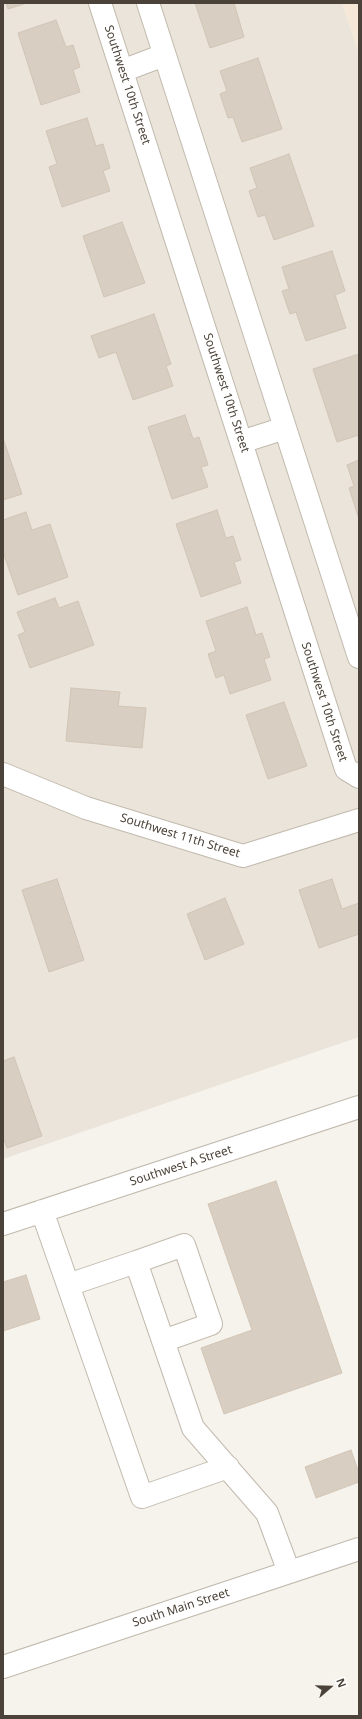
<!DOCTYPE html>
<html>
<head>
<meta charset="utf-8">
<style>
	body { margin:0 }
	#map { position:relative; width:362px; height:1719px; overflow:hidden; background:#f6f2ec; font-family:"Noto Sans",sans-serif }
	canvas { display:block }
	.frame { position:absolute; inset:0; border:4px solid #4b4339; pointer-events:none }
	.north { position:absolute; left:310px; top:1667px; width:40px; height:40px; -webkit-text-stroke:3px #fff; paint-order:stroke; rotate:70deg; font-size:11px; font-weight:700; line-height:16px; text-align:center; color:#4b4339 }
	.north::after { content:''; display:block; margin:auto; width:14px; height:18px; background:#4b4339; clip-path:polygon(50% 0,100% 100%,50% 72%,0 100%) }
</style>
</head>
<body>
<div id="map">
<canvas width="362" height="1719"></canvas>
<div class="frame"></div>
<div class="north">N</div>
</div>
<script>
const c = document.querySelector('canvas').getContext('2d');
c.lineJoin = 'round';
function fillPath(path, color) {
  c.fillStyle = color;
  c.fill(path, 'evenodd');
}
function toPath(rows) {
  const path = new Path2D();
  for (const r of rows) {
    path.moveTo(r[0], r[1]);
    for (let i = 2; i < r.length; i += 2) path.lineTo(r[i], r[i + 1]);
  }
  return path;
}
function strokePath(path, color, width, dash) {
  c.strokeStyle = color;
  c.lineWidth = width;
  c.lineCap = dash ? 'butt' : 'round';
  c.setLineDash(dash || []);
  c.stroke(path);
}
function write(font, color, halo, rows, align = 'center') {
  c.font = font + ' "Noto Sans",sans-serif';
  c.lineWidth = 3;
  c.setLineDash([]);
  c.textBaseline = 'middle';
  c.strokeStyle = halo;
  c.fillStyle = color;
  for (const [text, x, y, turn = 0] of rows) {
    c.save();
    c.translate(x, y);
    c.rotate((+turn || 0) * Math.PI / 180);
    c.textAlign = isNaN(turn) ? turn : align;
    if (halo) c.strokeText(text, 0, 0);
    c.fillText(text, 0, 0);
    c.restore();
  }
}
fillPath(toPath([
	[3,3,342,3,359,54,359,1037,3,1159]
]), '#eae4da');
fillPath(toPath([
	[342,3,359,3,359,54]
]), '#f6e8d9');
const building = toPath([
	[6,3,27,3,8,9,6,3],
	[195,3,234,3,244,37,210,48,195,3],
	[56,20,66,47,73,45,80,67,73,70,80,92,41,105,18,33,56,20],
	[258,58,282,129,242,142,233,117,228,118,220,94,227,91,220,71,258,58],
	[87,118,96,146,103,144,110,168,103,171,110,191,62,207,49,167,57,164,46,131,87,118],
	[289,154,314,226,274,240,265,215,258,217,249,191,257,188,250,168,289,154],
	[122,222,145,283,104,297,83,236,122,222],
	[332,251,345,291,335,295,346,328,306,341,296,312,290,314,282,291,289,289,282,267,332,251],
	[154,314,171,364,166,366,173,386,133,400,116,352,99,358,91,336,154,314],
	[359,354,359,435,337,442,313,369,359,354],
	[185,415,193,439,199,437,208,465,201,467,208,487,172,499,148,427,185,415],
	[3,438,22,494,3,500,3,438],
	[359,460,359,519,349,488,354,486,347,465,359,460],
	[217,510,226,538,233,536,241,560,234,562,241,583,201,597,176,524,217,510],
	[26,512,32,530,50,524,68,577,18,595,3,552,3,520,26,512],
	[55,598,59,608,78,601,94,645,30,668,18,635,25,632,17,612,55,598],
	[247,607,256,635,262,633,270,657,264,659,271,680,230,694,224,675,216,678,208,654,216,651,206,621,247,607],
	[71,688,120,692,118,706,146,708,142,748,66,741,71,688],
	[284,702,307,766,268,779,246,715,284,702],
	[57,879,84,960,49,972,22,890,57,879],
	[332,879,342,909,359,903,359,934,319,948,299,890,332,879],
	[225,898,244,944,205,960,187,914,225,898],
	[14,1057,42,1136,7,1148,3,1137,3,1061,14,1057],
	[276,1181,342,1373,224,1414,201,1348,252,1330,208,1204,276,1181],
	[26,1275,40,1319,3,1331,3,1282,26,1275],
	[351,1450,359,1473,359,1482,316,1498,305,1467,351,1450]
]);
fillPath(building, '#d8cec1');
strokePath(building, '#d2c5b5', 1);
const minor = toPath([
	[100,3,346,769,359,777],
	[148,3,359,657],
	[122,71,164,55],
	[241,442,285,428],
	[3,774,86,808,243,856,359,820],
	[42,1211,68,1285,136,1262,193,1428,267,1513,289,1572],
	[3,1224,359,1107],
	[136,1262,184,1245,211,1324,163,1341],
	[68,1285,142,1497,228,1467],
	[3,1667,359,1549]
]);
strokePath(minor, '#c2baae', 24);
strokePath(minor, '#fff', 22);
write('12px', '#4b4339', '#fff', [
	["Southwest 10th Street",127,85,72],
	["Southwest 10th Street",226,393,72],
	["Southwest 10th Street",324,702,72],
	["Southwest 11th Street",180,836,17],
	["Southwest A Street",181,1166,-18],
	["South Main Street",181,1608,-18]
]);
</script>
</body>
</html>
